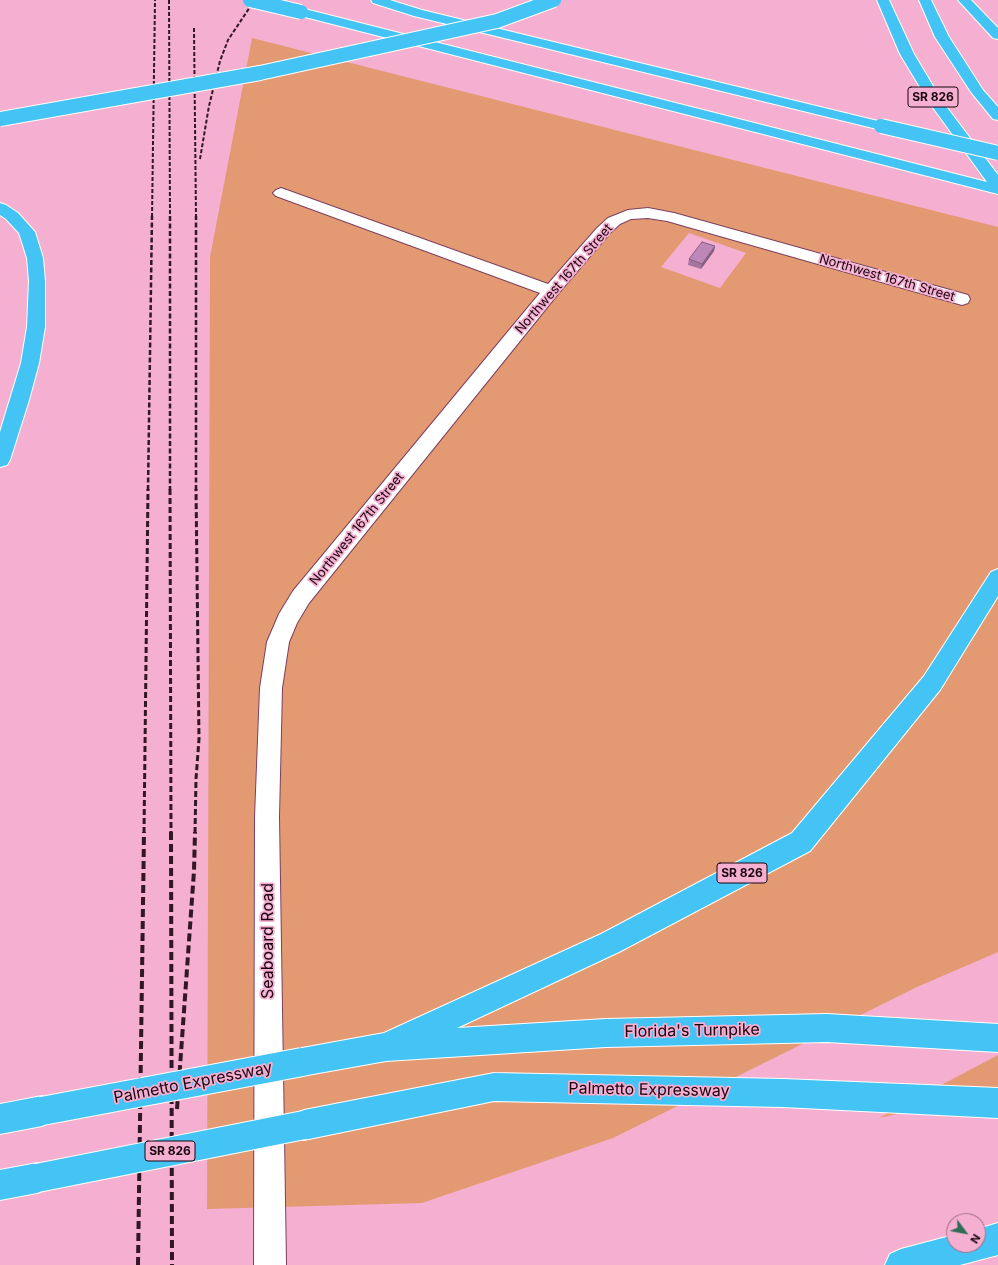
<!DOCTYPE html>
<html>
<head>
<meta charset="utf-8">
<style>
	body { margin:0 }
	#map { position:relative; width:998px; height:1265px; overflow:hidden; background:#f5afd1; font-family:Inter,sans-serif }
	canvas { display:block }
	.north { position:absolute; left:946px; top:1213px; width:40px; height:40px; box-sizing:border-box; background:#f5afd1; border:1px solid #9d6b83; border-radius:50%; rotate:122deg; font-size:11px; font-weight:700; line-height:16px; text-align:center; color:#1a040f }
	.north::after { content:''; display:block; margin:auto; width:14px; height:18px; background:#2f6c58; clip-path:polygon(50% 0,100% 100%,50% 72%,0 100%) }
</style>
</head>
<body>
<div id="map">
<canvas width="998" height="1265"></canvas>
<div class="north">N</div>
</div>
<script>
const c = document.querySelector('canvas').getContext('2d');
c.lineJoin = 'round';
function fillPath(path, color) {
  c.fillStyle = color;
  c.fill(path, 'evenodd');
}
function toPath(rows) {
  const path = new Path2D();
  for (const r of rows) {
    path.moveTo(r[0], r[1]);
    for (let i = 2; i < r.length; i += 2) path.lineTo(r[i], r[i + 1]);
  }
  return path;
}
function strokePath(path, color, width, dash) {
  c.strokeStyle = color;
  c.lineWidth = width;
  c.lineCap = dash ? 'butt' : 'round';
  c.setLineDash(dash || []);
  c.stroke(path);
}
function write(font, color, halo, rows, align = 'center') {
  c.font = font + ' Inter,sans-serif';
  c.lineWidth = 3.5;
  c.setLineDash([]);
  c.textBaseline = 'middle';
  c.strokeStyle = halo;
  c.fillStyle = color;
  for (const [text, x, y, turn = 0] of rows) {
    c.save();
    c.translate(x, y);
    c.rotate((+turn || 0) * Math.PI / 180);
    c.textAlign = isNaN(turn) ? turn : align;
    if (halo) c.strokeText(text, 0, 0);
    c.fillText(text, 0, 0);
    c.restore();
  }
}
fillPath(toPath([
	[252,38,998,227,998,952,917,987,613,1138,422,1203,207,1209,210,257],
	[689,233,746,253,720,288,661,267],
	[998,1055,998,1091,879,1118]
]), '#e39a72');
const minor = toPath([
	[281,188,548,284,597,228,608,218,628,210,648,208,674,213,968,295,970,299,968,303,962,305,667,221,648,218,631,219,620,224,609,234,557,295,309,603,297,623,289,642,282,688,279,817,286,1265,254,1265,255,817,260,688,267,642,279,614,293,591,540,293,276,196,273,193,276,190,281,188]
]);
const highway = toPath([
	[371,0,390,0,422,10,886,123,888,126,886,129,881,130,414,16,373,3,371,0],
	[877,0,889,0,914,54,942,101,998,175,998,194,297,15,295,12,297,9,301,8,987,182,929,102,900,54,877,0],
	[919,0,931,0,949,37,983,90,998,107,998,120,993,119,971,92,935,37,919,0],
	[958,0,971,0,998,28,998,39,993,38,958,0],
	[0,203,6,205,18,213,35,232,43,258,45,281,45,327,39,363,29,400,10,460,7,465,0,467,0,432,21,363,27,327,29,281,27,258,19,233,6,219,0,215,0,203],
	[998,569,998,596,940,690,810,851,619,952,457,1028,606,1019,827,1014,998,1024,998,1052,827,1042,606,1047,386,1061,302,1076,292,1072,288,1062,292,1052,302,1048,384,1033,601,934,792,833,924,676,991,572,998,569],
	[494,1073,783,1079,998,1088,998,1118,783,1107,494,1101,304,1140,294,1135,289,1125,294,1115,304,1110,494,1073],
	[42,1096,52,1101,57,1111,52,1121,42,1126,0,1134,0,1104,42,1096],
	[37,1163,48,1167,52,1178,48,1189,37,1193,0,1200,0,1170,37,1163],
	[998,1223,998,1255,960,1265,885,1265,890,1254,901,1249,954,1235,954,1245,978,1245,978,1229,998,1223]
]);
strokePath(minor, '#7c405f', 2);
strokePath(highway, '#fff', 2);
fillPath(minor, '#fff');
fillPath(highway, '#44c3f5');
strokePath(toPath([
	[169,0,170,217],
	[194,28,196,217],
	[200,159,209,106,220,61,228,40,250,7,257,0],
	[152,217,155,0]
]), '#321725', 2, [4, 2]);
strokePath(toPath([
	[170,216,170,490],
	[148,490,152,216],
	[196,490,196,216]
]), '#321725', 2.5, [5, 2.5]);
strokePath(toPath([
	[170,489,171,833],
	[144,833,148,489],
	[195,833,196,779,199,739,196,489]
]), '#321725', 3, [6, 3]);
strokePath(toPath([
	[171,832,172,1265],
	[177,1109,194,871,195,832],
	[138,1265,144,832]
]), '#321725', 4, [8, 4]);
const highwayBridgeFar1 = toPath([
	[250,0,301,12],
	[0,119,260,73,497,21,554,0],
	[881,126,998,153]
]);
const highwayBridge = toPath([
	[42,1111,302,1062],
	[37,1178,304,1125]
]);
strokePath(highwayBridgeFar1, '#fff', 16, []);
strokePath(highwayBridge, '#fff', 30, []);
strokePath(highwayBridgeFar1, '#44c3f5', 14);
strokePath(highwayBridge, '#44c3f5', 28);
fillPath(toPath([
	[715,246,714,251,701,269,688,265,689,259]
]), '#a3759f');
fillPath(toPath([
	[715,246,714,251,701,269,702,264]
]), '#845f82');
const building = toPath([
	[702,242,715,246,702,264,689,259,702,242]
]);
fillPath(building, '#bd88b9');
strokePath(building, '#845f82', 1);
for (const [x, y, w] of [
	[933,97,50],
	[742,873,50],
	[170,1151,50]
]) {
  const box = new Path2D();
  box.roundRect(x - w / 2, y - 10, w, 20, 3);
  c.fillStyle = '#f5afd1';
  c.fill(box);
  strokePath(box, '#1a040f', 1);
}
write('bold 12px', '#1a040f', null, [
	["SR 826",933,97],
	["SR 826",742,873],
	["SR 826",170,1151]
]);
write('13px', '#1a040f', '#f5afd1', [
	["Northwest 167th Street",887,278,16],
	["Northwest 167th Street",564,279,-49],
	["Northwest 167th Street",357,529,-51]
]);
write('16px', '#1a040f', '#f5afd1', [
	["Seaboard Road",268,941,-90],
	["Florida's Turnpike",692,1031,-1],
	["Palmetto Expressway",193,1083,-11],
	["Palmetto Expressway",649,1090,1]
]);
</script>
</body>
</html>
